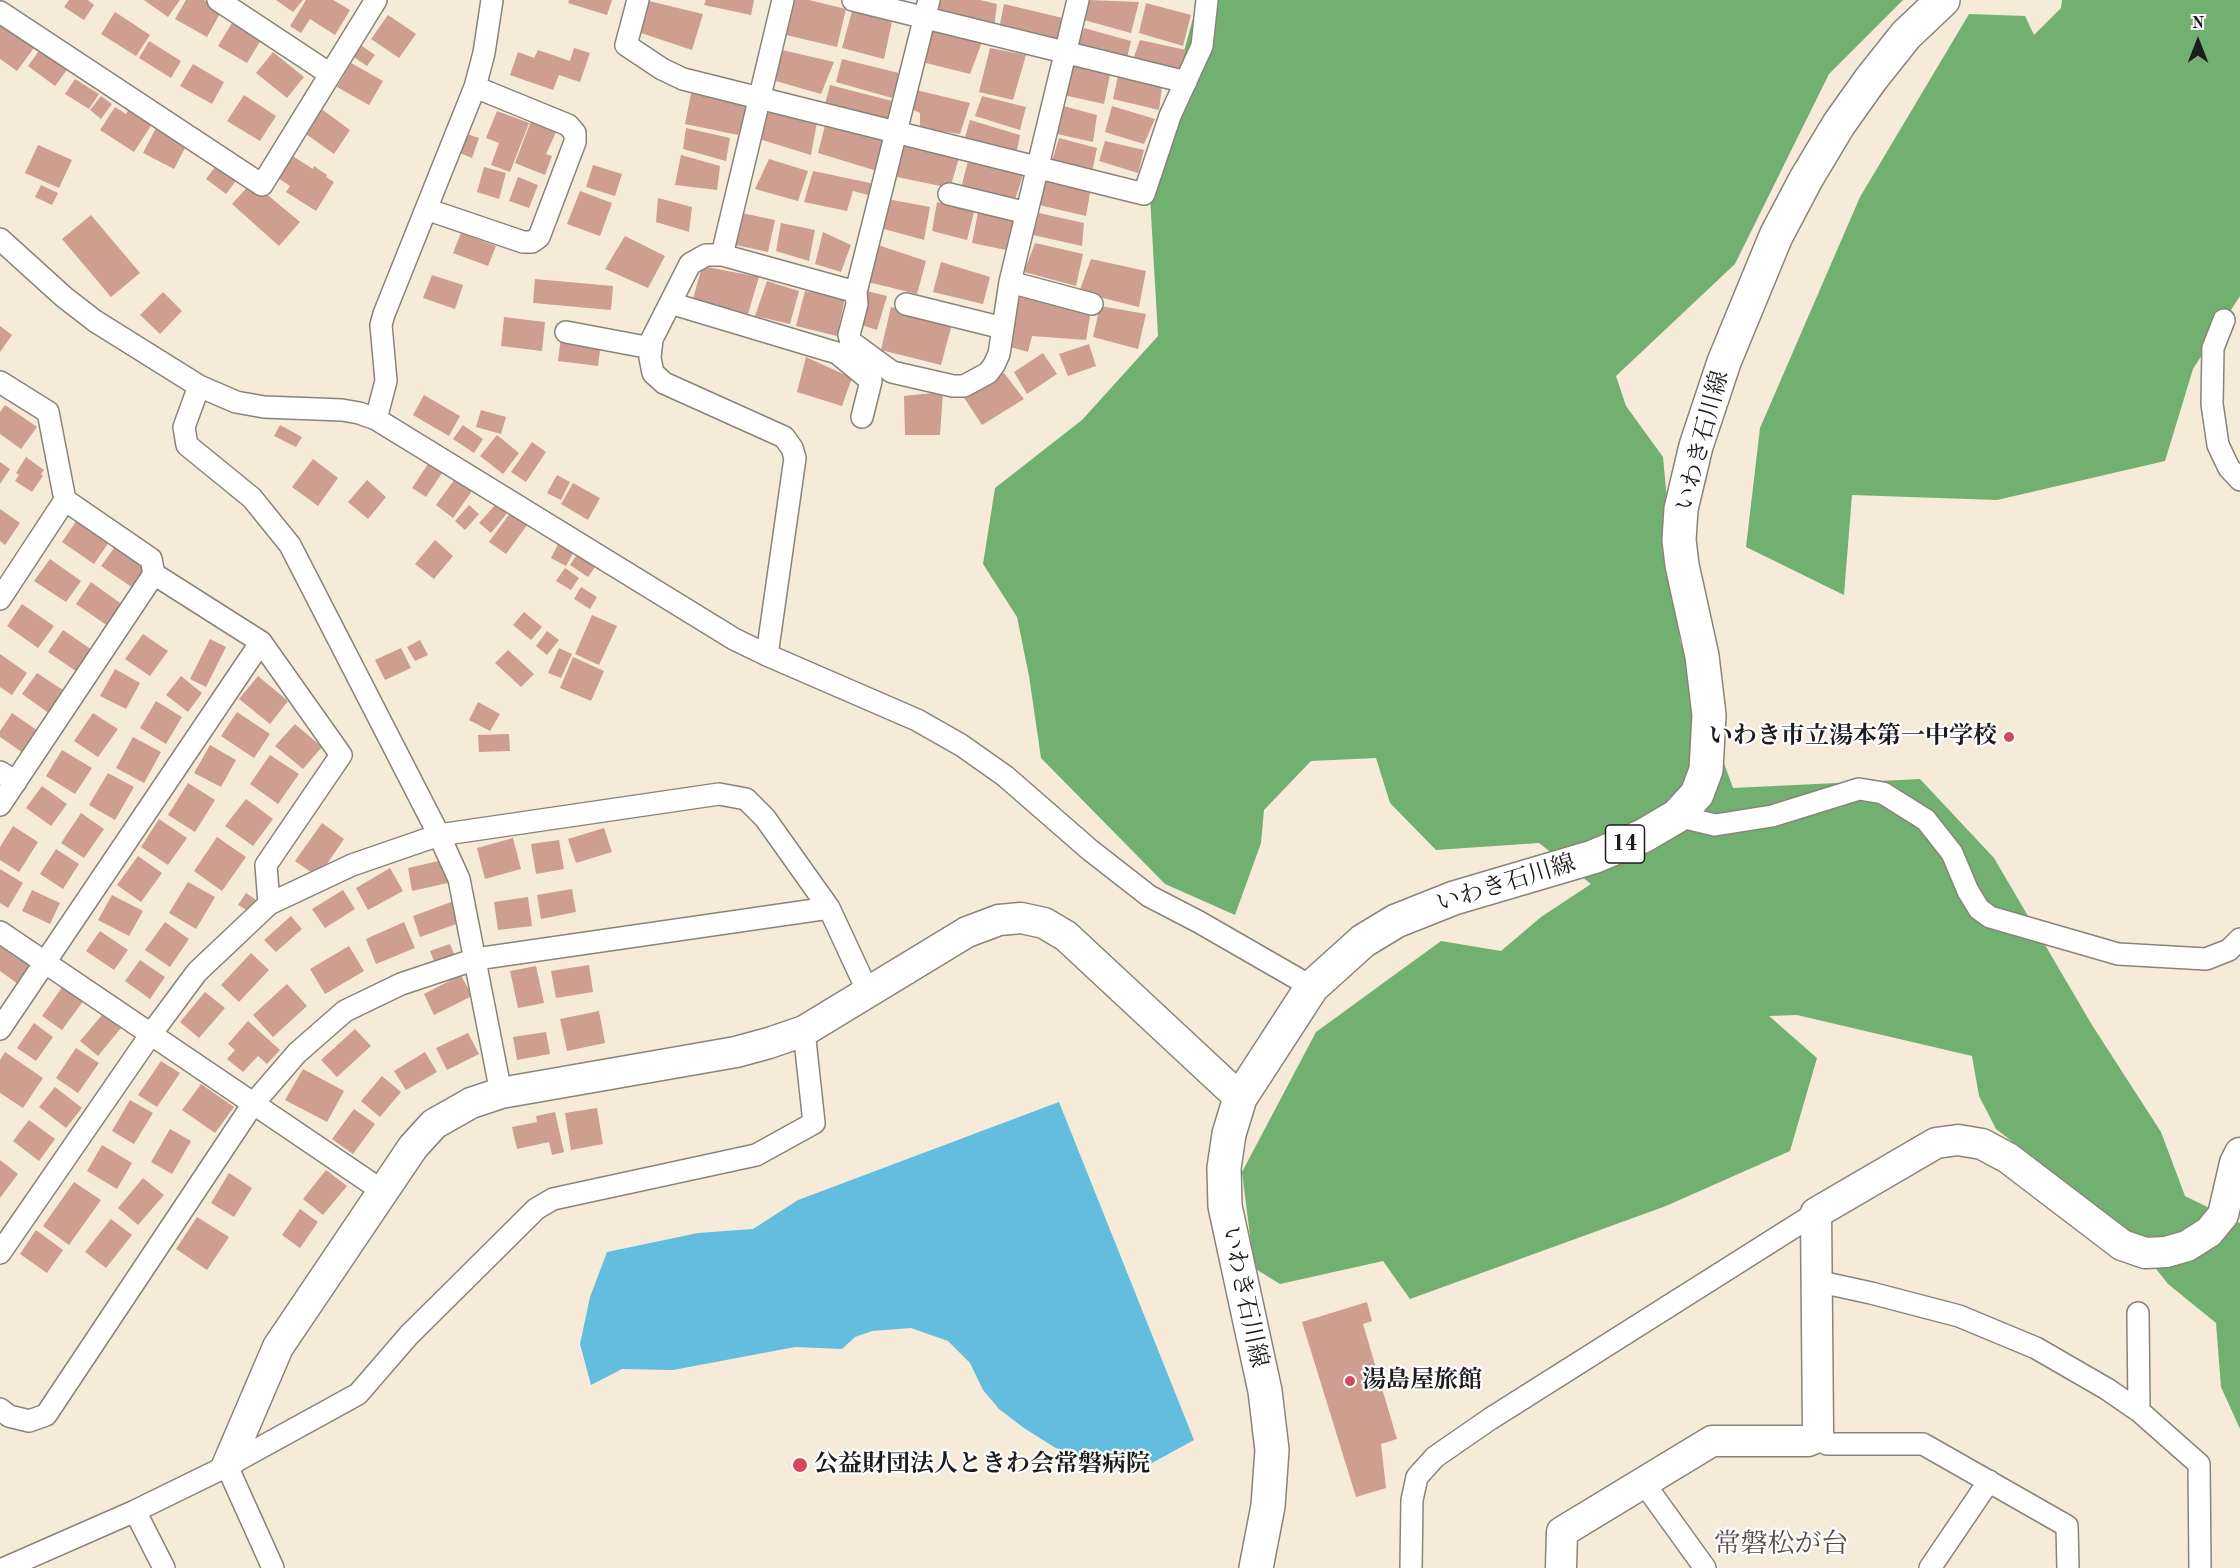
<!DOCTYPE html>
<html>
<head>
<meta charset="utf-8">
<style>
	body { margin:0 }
	#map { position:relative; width:2240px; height:1568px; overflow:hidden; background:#f6ebd8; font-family:"Old Standard TT",serif }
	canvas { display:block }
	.north { position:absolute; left:2168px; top:12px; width:60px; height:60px; -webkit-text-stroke:4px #fff; paint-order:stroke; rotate:0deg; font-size:16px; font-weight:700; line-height:24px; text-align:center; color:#1c1c1c }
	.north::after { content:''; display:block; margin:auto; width:21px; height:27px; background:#1c1c1c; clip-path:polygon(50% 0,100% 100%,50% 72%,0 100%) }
</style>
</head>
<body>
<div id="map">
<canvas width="2240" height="1568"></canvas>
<div class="north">N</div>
</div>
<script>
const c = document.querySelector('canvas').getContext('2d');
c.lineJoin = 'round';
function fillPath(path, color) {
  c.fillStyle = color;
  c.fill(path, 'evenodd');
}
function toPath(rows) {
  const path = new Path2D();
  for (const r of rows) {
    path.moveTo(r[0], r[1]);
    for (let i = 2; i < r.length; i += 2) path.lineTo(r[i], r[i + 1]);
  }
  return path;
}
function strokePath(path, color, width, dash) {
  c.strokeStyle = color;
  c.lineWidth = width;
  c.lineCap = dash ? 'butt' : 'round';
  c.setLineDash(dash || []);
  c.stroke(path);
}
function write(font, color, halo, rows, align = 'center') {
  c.font = font + ' "Old Standard TT","Noto Serif JP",serif';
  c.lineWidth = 4.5;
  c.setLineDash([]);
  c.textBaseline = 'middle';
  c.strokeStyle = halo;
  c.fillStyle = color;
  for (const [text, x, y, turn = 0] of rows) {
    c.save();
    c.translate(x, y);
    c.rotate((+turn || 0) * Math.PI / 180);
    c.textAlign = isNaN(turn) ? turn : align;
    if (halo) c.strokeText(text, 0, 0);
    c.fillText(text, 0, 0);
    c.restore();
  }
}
fillPath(toPath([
	[1198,0,1903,0,1829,74,1735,264,1616,376,1626,406,1663,457,1680,641,1733,788,1920,779,1994,858,2092,1025,2161,1132,2185,1196,2240,1223,2240,1429,2221,1387,2216,1323,2168,1284,2123,1227,1996,1129,1979,1096,1972,1056,1797,1015,1769,1016,1817,1058,1790,1151,1666,1206,1410,1299,1383,1261,1280,1284,1254,1268,1242,1172,1316,1032,1441,941,1501,951,1541,917,1591,884,1539,843,1436,850,1390,803,1376,758,1311,761,1264,810,1261,843,1235,915,1165,884,1041,758,1029,676,1017,617,983,564,995,488,1082,420,1158,336,1149,179],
	[2062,0,2240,0,2240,296,2193,369,2165,461,1997,500,1852,495,1844,595,1746,547,1760,428,1860,197,1969,14,2025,16,2034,35,2061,8]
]), '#71b071');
fillPath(toPath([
	[1059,1102,1194,1440,1152,1463,1124,1467,1087,1462,1054,1447,1024,1428,999,1409,983,1390,970,1363,948,1341,911,1328,872,1331,855,1337,842,1349,795,1347,673,1370,622,1369,591,1385,580,1344,590,1297,607,1252,698,1233,753,1229,798,1200]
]), '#62bddf');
fillPath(toPath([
	[69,0,88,0,94,5,84,20,64,7],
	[144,0,180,0,168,17],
	[186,0,204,0,222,10,207,37,175,19],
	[276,0,303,0,293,12],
	[306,0,333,0,350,10,335,35,310,19,301,33,290,26],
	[569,0,612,0,607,15,568,3],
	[706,0,754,0,751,15,704,5],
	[789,0,809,0,846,9,837,47,782,34],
	[940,0,980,0,997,4,994,29,935,16],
	[1089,0,1139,2,1131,33,1084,20],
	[649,1,703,14,692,50,641,33],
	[1146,3,1191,15,1183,46,1139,33],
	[1004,4,1067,19,1056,46,998,34],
	[852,11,892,22,884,59,842,48],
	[115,12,150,35,136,56,101,34],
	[388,15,416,34,399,58,371,39],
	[0,23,36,45,17,71,0,59],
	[232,23,261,40,247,63,218,46],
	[1084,28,1131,41,1126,62,1076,51],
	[930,29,982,42,970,74,922,62],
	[1140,40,1186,50,1178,74,1132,62],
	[149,41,181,61,171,78,139,58],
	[359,44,375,55,367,66,351,55],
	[41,48,69,67,55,86,28,66],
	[574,48,590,53,580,82,559,75,553,90,510,75,518,52,534,58,538,50,570,61],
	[990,48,1026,55,1013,100,979,92],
	[778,49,834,62,821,94,769,79],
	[273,52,304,77,287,98,256,73],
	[842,59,903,74,892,98,836,82],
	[351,63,383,81,369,105,337,87],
	[193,64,224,82,212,104,180,86],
	[1068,64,1110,75,1104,104,1059,94],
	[1118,76,1162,87,1159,110,1113,99],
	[75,79,99,94,89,109,65,94],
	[830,85,892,101,887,127,824,108],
	[692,89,749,105,738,135,685,124],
	[916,90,970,103,960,134,920,128,920,113,909,108],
	[244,95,276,116,260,141,227,121],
	[101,96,112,104,101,119,90,110],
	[982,96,1026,107,1020,130,975,116],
	[1056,104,1097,115,1093,142,1048,132],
	[316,105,350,130,334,154,299,129],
	[1112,106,1155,119,1144,144,1105,132],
	[115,107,126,114,129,109,152,124,134,152,100,130],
	[765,110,817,122,811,155,759,139],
	[497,111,529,123,510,172,491,165,499,143,486,138],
	[970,120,1020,135,1016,155,963,144],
	[531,121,557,130,546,154,552,156,545,175,515,163],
	[825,125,884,140,877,171,818,153],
	[156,128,187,144,174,169,143,153],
	[686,128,730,138,726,161,683,149],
	[467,134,479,138,472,158,460,153],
	[1059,138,1097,148,1092,172,1052,161],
	[1105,141,1144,150,1138,173,1099,161],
	[902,144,960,155,950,188,897,177],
	[38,145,72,160,59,188,25,173],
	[291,155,313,169,314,166,327,175,326,177,334,182,316,211,286,192,290,186,275,176],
	[681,155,720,166,717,190,675,185],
	[969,157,1024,172,1013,206,960,192],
	[769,159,808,171,798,201,755,189],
	[218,163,238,178,226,194,206,179],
	[593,165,622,174,615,196,586,187],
	[484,167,506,173,499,199,477,192],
	[813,171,875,184,872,196,853,191,847,211,804,202],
	[1044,175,1091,187,1086,216,1039,205],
	[518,177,538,185,529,208,509,201],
	[252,182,300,222,279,246,232,204],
	[41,185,58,193,52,205,35,197],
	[580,191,612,203,600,236,567,224],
	[658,198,692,207,689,232,656,222],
	[887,199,930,207,924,240,884,229],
	[937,202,974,212,967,240,932,231],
	[737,212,775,220,768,252,731,244],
	[978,212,1013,220,1006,250,972,243],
	[1039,213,1084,223,1082,246,1033,235],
	[91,215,140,273,111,297,62,239],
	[781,223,815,230,809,261,776,251],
	[823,232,851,245,841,272,815,264],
	[461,233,496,246,488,266,453,253],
	[625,236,665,256,648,288,605,269],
	[1035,243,1083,254,1076,286,1024,272],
	[878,245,926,261,917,294,868,282],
	[1091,259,1146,271,1139,307,1079,292],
	[941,262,990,277,983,304,933,292],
	[702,266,759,277,748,314,693,299],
	[432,275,463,285,455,309,423,298],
	[535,279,613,286,611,310,533,303],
	[767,281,799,291,790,324,755,316],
	[863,290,887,296,877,330,856,323],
	[805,291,845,298,837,336,796,326],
	[163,292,182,311,160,334,140,315],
	[1013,293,1091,311,1086,340,1032,336,1028,352,1003,345],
	[1100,306,1146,314,1138,349,1093,337],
	[891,307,952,324,941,365,881,350],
	[504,317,545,322,542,351,501,346],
	[0,326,12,335,0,352],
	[561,336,601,342,598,366,558,361],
	[1089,344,1096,366,1068,376,1059,354],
	[1043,353,1057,374,1027,394,1014,372],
	[806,357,852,378,842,406,797,392],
	[1004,373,1024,399,982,425,961,393],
	[943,392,940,435,905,435,904,396],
	[424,395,460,416,449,436,413,415],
	[5,405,37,427,21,449,0,434,0,412],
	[481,410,506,417,501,434,476,427],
	[280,425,302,437,296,447,274,436],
	[463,425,483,439,474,453,453,439],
	[497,435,519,453,503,474,480,456],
	[532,442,546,452,526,482,511,472],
	[26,457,44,470,41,474,43,476,32,492,15,481,19,475,16,473],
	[432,458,446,467,426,497,412,488],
	[313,459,338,478,318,506,292,487],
	[0,462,10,469,0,484],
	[460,472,477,484,453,518,436,505],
	[557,475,570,482,561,500,547,493],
	[367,480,386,497,368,519,348,502],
	[573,483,600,498,588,520,561,504],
	[497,503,508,512,491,533,479,523],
	[469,505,479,514,465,530,455,521],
	[0,509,20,523,5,545,0,541],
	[513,509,530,521,506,554,489,542],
	[77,520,109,542,94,564,62,542],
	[562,536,578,544,566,566,551,558],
	[435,540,453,556,434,579,415,564],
	[117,544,149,566,133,588,101,566],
	[580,550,598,563,588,577,570,565],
	[50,559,81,581,66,602,34,581],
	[565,568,579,578,571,590,556,581],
	[91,582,123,605,108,626,76,604],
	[581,587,597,597,590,609,574,599],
	[22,604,54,626,38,648,7,626],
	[524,612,542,627,531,640,513,625],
	[592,615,617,626,599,665,575,654],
	[63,630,95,652,80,674,48,652],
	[547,631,559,640,547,655,536,646],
	[143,634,168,651,150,676,125,659],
	[210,639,226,647,206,687,190,679],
	[420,640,428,655,415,661,407,647],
	[401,648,411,668,385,680,375,660],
	[559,648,572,654,561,678,548,673],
	[508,650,534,674,521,687,495,663],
	[0,654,27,673,12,695,0,687],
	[573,657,604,671,591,701,560,688],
	[115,669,140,683,126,709,100,696],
	[37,673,69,694,53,716,22,694],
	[181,676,202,693,188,712,166,695],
	[258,676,288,701,270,724,239,699],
	[156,701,182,717,166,744,140,728],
	[478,702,500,714,490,731,469,720],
	[237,712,270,734,254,758,221,736],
	[12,713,44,735,29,757,0,737,0,731],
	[93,713,118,729,98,757,74,741],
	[295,724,322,747,303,769,275,746],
	[509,734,510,751,479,752,478,735],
	[133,737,161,752,144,783,116,768],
	[210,745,236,760,221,787,194,773],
	[62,750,92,768,75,794,46,776],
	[270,755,299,774,278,804,250,784],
	[108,773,134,787,115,820,89,805],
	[188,783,215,800,195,832,168,815],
	[42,786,67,804,51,826,26,808],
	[246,799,273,819,253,846,225,826],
	[81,813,104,829,84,858,61,843],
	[159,819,187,838,168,865,141,847],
	[322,823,344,839,318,877,295,861],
	[13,826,38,842,19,872,0,860,0,847],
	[604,828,612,852,576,863,568,839],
	[217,837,246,857,222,891,194,871],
	[513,838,521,869,485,879,477,848],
	[559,840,564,869,536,874,531,844],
	[56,849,79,864,63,889,40,874],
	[138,856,162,873,141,902,117,885],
	[447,859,452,882,412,891,408,868],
	[390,868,403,891,368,910,356,888],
	[0,869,23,883,8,908,0,903],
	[188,882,215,897,196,929,169,913],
	[572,889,576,912,541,919,537,895],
	[32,890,60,903,50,924,22,911],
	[343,890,355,909,325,928,312,909],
	[246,893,259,902,252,913,238,905],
	[112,895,143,911,129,936,98,920],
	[528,897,532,926,498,930,494,902],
	[454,901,462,922,420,937,413,916],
	[291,916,302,929,276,952,264,940],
	[165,922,189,939,170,967,145,950],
	[404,922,415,948,376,964,366,939],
	[100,931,128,950,114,970,86,951],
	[0,942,32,964,18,984,0,971],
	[450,944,456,959,436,966,430,951],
	[349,946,364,971,325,994,310,969],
	[251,953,269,970,239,1002,221,985],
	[140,960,165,977,150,999,125,981],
	[589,965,593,992,556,998,551,971],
	[536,966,544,1003,518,1008,510,971],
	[461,975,472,996,434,1015,424,994],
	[287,984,307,1006,273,1037,253,1015],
	[63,986,84,1000,62,1030,42,1016],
	[205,992,225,1008,199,1038,180,1022],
	[599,1011,605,1043,567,1051,560,1019],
	[103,1014,121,1028,98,1056,80,1041],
	[248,1021,280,1050,267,1064,258,1056,243,1072,227,1059,235,1050,228,1044],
	[34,1023,53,1037,36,1061,17,1048],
	[355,1029,371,1046,337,1077,321,1060],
	[546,1032,550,1054,517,1060,513,1037],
	[468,1033,479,1054,447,1070,436,1048],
	[76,1048,99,1063,78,1093,56,1078],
	[5,1052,43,1078,23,1108,0,1093,0,1060],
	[425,1052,437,1072,406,1090,394,1071],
	[161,1061,180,1073,157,1107,138,1095],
	[303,1069,344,1091,327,1122,285,1100],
	[382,1076,401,1092,380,1117,361,1101],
	[201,1084,234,1107,215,1133,182,1110],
	[55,1087,82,1108,66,1128,39,1107],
	[130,1100,153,1113,134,1144,112,1131],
	[597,1108,603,1144,571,1150,565,1113],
	[354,1109,375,1124,353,1154,332,1139],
	[555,1112,564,1152,552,1155,549,1142,517,1149,512,1127,537,1122,536,1116],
	[29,1120,55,1139,39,1161,13,1141],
	[170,1129,191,1141,172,1174,151,1162],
	[102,1145,132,1163,117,1189,87,1171],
	[0,1160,18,1174,0,1198],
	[326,1170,347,1186,323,1215,303,1199],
	[229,1173,252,1188,234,1217,211,1203],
	[143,1178,164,1195,138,1225,118,1208],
	[74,1182,101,1200,69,1245,43,1226],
	[300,1209,318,1222,300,1248,282,1235],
	[197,1217,229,1237,207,1270,176,1249],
	[111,1219,132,1235,106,1268,85,1252],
	[36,1230,63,1250,47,1273,20,1254],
	[1367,1302,1372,1321,1363,1324,1397,1439,1381,1444,1386,1488,1356,1497,1302,1322]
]), '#ce9e90');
const street = toPath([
	[218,0,330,74],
	[638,0,626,45,662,69,683,79,1144,194,1170,116,1202,46,1207,0],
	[853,0,1186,82],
	[929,0,856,292,857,304,849,335,851,342,892,372,953,386,964,386,988,373,994,365,999,354,1010,282,1078,0],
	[0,12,262,185,376,0],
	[949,194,1027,213],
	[426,209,523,242,532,242,539,237,575,142,575,133,568,125,475,87],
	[0,239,64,297,95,321,199,386,236,402,264,407,342,410,359,413,376,419,734,639,767,655,917,720,961,745,1005,776,1090,850,1149,896,1199,922,1312,987],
	[722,255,783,0],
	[1010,282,1092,304],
	[670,303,837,353,871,381,862,417],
	[906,304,1003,328],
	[2224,320,2213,348,2212,404,2218,445,2229,468,2240,480],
	[566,332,651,348],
	[0,382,48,412,65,500,151,559,154,574,261,642,341,755,266,865,269,904],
	[199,386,184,427,187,445,252,498,290,545,439,835,459,879,501,1093],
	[376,419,386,381,381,325,384,314,475,87,484,53,492,0],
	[0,599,65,500],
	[767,655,795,458,792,448,784,437,664,383,653,373,650,358,652,339,690,264,706,255,722,255,856,292],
	[0,772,16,782],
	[0,805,154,574],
	[1677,816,1715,825,1772,816,1859,789,1883,793,1926,820,1952,853,1968,891,1979,909,1990,917,2118,954,2206,959,2229,950,2240,939],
	[0,932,384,1192],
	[0,1029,261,642],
	[0,1253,151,1034,197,972,269,904,352,865,439,835,719,794,746,799,765,818,829,908,868,992],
	[1816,1281,1871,1293,1959,1316,2036,1348,2107,1389,2139,1411,2199,1464,2200,1568],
	[2138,1313,2139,1411],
	[0,1409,9,1416,29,1421,46,1415,253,1104,297,1053,345,1011,401,984,476,959,829,908],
	[1815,1438,1827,1444,1923,1444,2067,1526,2068,1568],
	[227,1466,273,1568],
	[1643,1482,1705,1568],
	[135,1511,164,1568],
	[5,1568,135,1511,227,1466,358,1394,409,1335,536,1209,553,1199,756,1155,814,1123,804,1031],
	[1411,1568,1412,1500,1417,1477,1435,1457,1490,1419,1816,1213],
	[1930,1568,1989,1481]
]);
const secondary = toPath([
	[227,1466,278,1347,413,1147,434,1124,471,1103,501,1093,736,1052,769,1043,804,1031,967,932,999,920,1021,918,1044,923,1066,936,1240,1098],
	[1561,1568,1562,1532,1712,1441,1808,1441,1815,1438,1818,1432,1816,1213,1936,1143,1958,1140,1982,1144,2008,1158,2122,1245,2145,1253,2166,1252,2187,1246,2209,1232,2223,1215,2235,1163,2240,1153]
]);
const primary = toPath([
	[1256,1568,1268,1506,1272,1450,1265,1391,1225,1206,1224,1168,1229,1134,1240,1098,1312,987,1363,941,1396,921,1454,898,1593,857,1643,836,1677,816,1697,794,1706,770,1709,715,1702,656,1682,565,1679,540,1681,509,1696,446,1724,362,1776,236,1806,179,1839,124,1871,79,1906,35,1943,0]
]);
strokePath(street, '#89847a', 24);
strokePath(secondary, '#89847a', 33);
strokePath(primary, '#89847a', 36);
strokePath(street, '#fff', 21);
strokePath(secondary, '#fff', 30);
strokePath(primary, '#fff', 33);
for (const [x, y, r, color] of [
	[2009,737,6,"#d1495b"],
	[1350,1381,6,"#d1495b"],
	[800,1465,8,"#d1495b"]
]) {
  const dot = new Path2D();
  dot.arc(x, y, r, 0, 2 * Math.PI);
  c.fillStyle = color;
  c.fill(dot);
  strokePath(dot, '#fff', 2);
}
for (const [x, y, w] of [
	[1625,844,39]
]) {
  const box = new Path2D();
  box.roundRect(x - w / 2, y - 19, w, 38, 4.5);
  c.fillStyle = '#fff';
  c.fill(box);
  strokePath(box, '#1c1c1c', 1.5);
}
write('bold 22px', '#1c1c1c', null, [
	["14",1625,844]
]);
write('24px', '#1c1c1c', '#fff', [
	["いわき石川線",1703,441,-75],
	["いわき石川線",1506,884,-17],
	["いわき石川線",1244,1297,78]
]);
write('bold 24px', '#1c1c1c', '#fff', [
	["いわき市立湯本第一中学校",1997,737,"right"],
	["湯島屋旅館",1362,1381],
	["公益財団法人ときわ会常磐病院",814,1465]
], 'left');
write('27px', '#5a4a45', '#fff', [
	["常磐松が台",1781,1545]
]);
</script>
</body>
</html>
